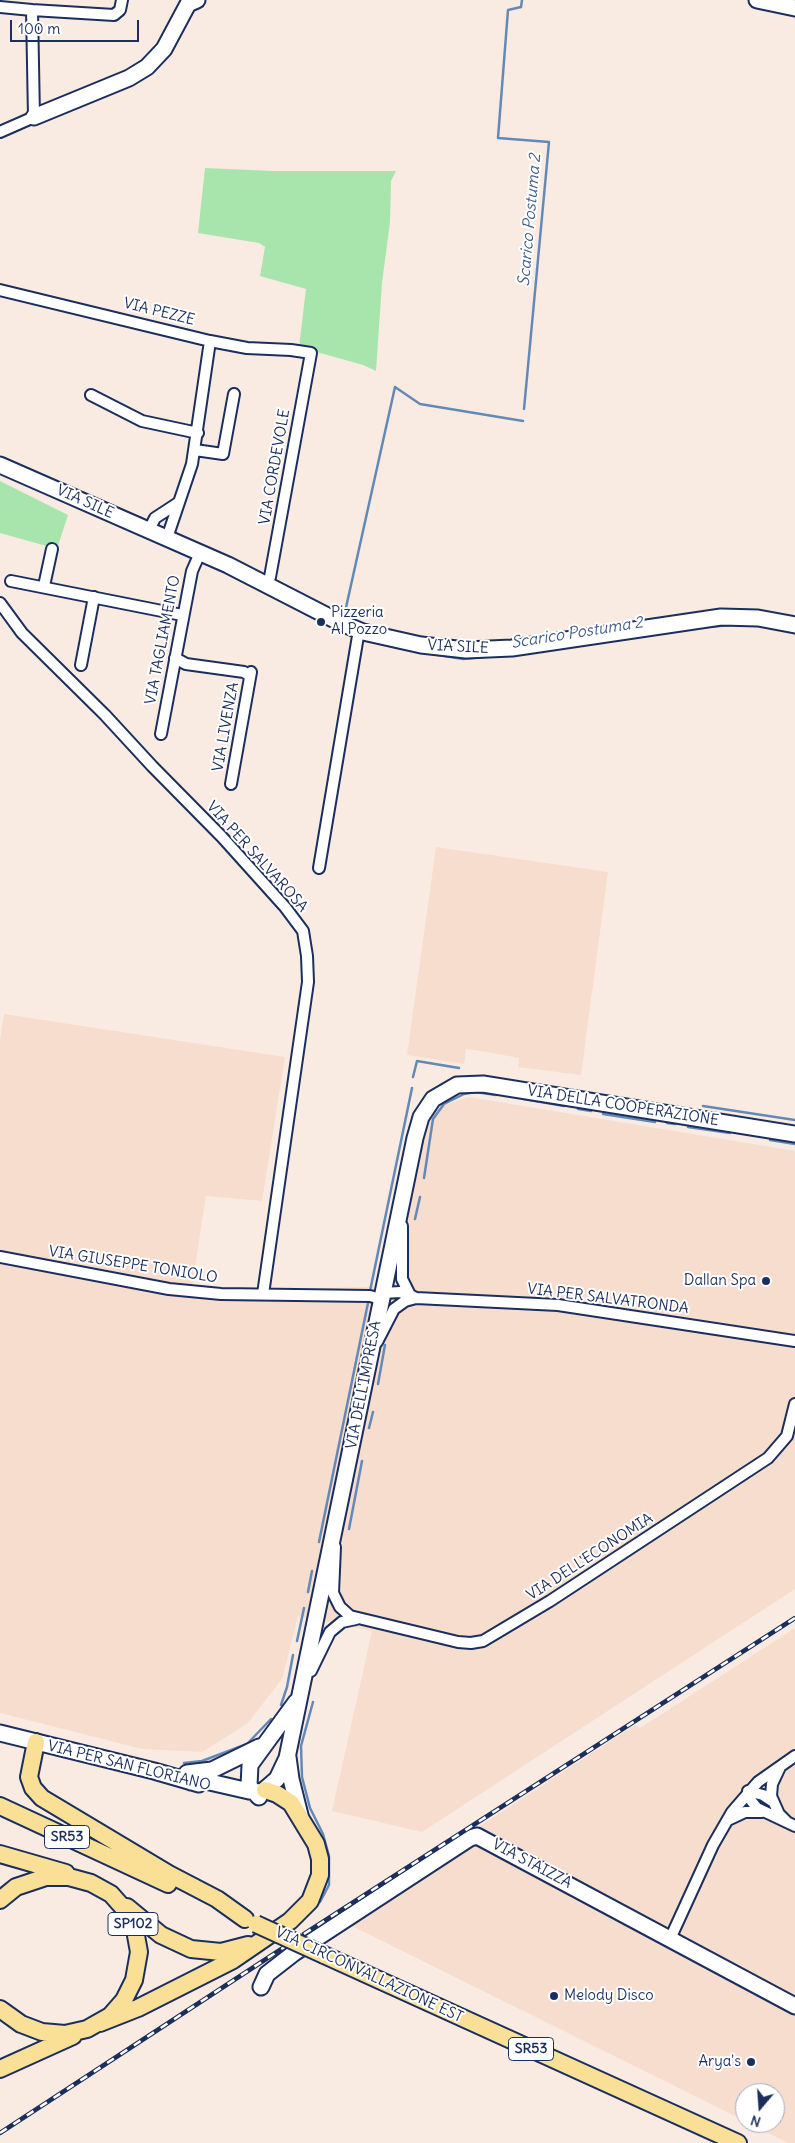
<!DOCTYPE html>
<html>
<head>
<meta charset="utf-8">
<style>
	body { margin:0 }
	#map { position:relative; width:795px; height:2143px; overflow:hidden; background:#faebe2; font-family:Delius,sans-serif }
	canvas { display:block }
	.north { position:absolute; left:735px; top:2083px; width:50px; height:50px; box-sizing:border-box; background:#fff; border:1px solid #a4acbf; border-radius:50%; rotate:198deg; font-size:14px; font-weight:700; line-height:20px; text-align:center; color:#1b2f5e }
	.north::after { content:''; display:block; margin:auto; width:18px; height:22px; background:#1b2f5e; clip-path:polygon(50% 0,100% 100%,50% 72%,0 100%) }
	.scale { position:absolute; left:10px; top:20px; width:129px; height:22px; box-sizing:border-box; border:2px solid #1b2f5e; border-top:0; padding-left:6px; font-size:15px; line-height:18px; white-space:nowrap; color:#1b2f5e; -webkit-text-stroke:4px #fff; paint-order:stroke }
</style>
</head>
<body>
<div id="map">
<canvas width="795" height="2143"></canvas>
<div class="north">N</div>
<div class="scale">100 m</div>
</div>
<script>
const c = document.querySelector('canvas').getContext('2d');
c.lineJoin = 'round';
function fillPath(path, color) {
  c.fillStyle = color;
  c.fill(path, 'evenodd');
}
function toPath(rows) {
  const path = new Path2D();
  for (const r of rows) {
    path.moveTo(r[0], r[1]);
    for (let i = 2; i < r.length; i += 2) path.lineTo(r[i], r[i + 1]);
  }
  return path;
}
function strokePath(path, color, width, dash) {
  c.strokeStyle = color;
  c.lineWidth = width;
  c.lineCap = dash ? 'butt' : 'round';
  c.setLineDash(dash || []);
  c.stroke(path);
}
function write(font, color, halo, rows, align = 'center') {
  c.font = font + ' Delius,sans-serif';
  c.lineWidth = 4;
  c.setLineDash([]);
  c.textBaseline = 'middle';
  c.strokeStyle = halo;
  c.fillStyle = color;
  for (const [text, x, y, turn = 0] of rows) {
    c.save();
    c.translate(x, y);
    c.rotate((+turn || 0) * Math.PI / 180);
    c.textAlign = isNaN(turn) ? turn : align;
    if (halo) c.strokeText(text, 0, 0);
    c.fillText(text, 0, 0);
    c.restore();
  }
}
fillPath(toPath([
	[436,847,608,872,581,1075,518,1067,519,1058,487,1052,466,1049,464,1064,407,1055],
	[4,1014,285,1057,262,1201,206,1196,192,1287,250,1291,388,1286,421,1127,441,1106,469,1097,795,1151,795,1589,422,1832,332,1811,372,1631,298,1616,282,1679,247,1724,202,1752,142,1749,0,1713,0,1039],
	[795,1628,795,2143,788,2143,748,2123,775,2123,775,2093,745,2093,745,2121,348,1924,463,1837,635,1725,640,1728,662,1714]
]), '#f7ddce');
fillPath(toPath([
	[205,168,273,171,396,171,391,181,390,222,382,283,376,371,363,365,299,347,306,289,260,276,265,247,259,243,198,233],
	[0,481,68,515,57,549,0,533]
]), '#a7e5ac');
strokePath(toPath([
	[522,0,521,7,508,10,498,138,549,142,524,409],
	[345,612,395,387,420,404,523,421],
	[707,627,732,625],
	[420,652,463,659,506,655],
	[413,1077,417,1061,459,1068],
	[524,1099,564,1106],
	[703,1106,795,1120],
	[578,1109,591,1111],
	[603,1114,655,1122],
	[667,1123,675,1124],
	[688,1127,730,1133],
	[770,1140,795,1144],
	[424,1178,433,1119,444,1104,464,1094,475,1092,496,1095],
	[415,1219,420,1197],
	[370,1291,412,1088],
	[378,1384,385,1345],
	[369,1428,373,1412],
	[349,1529,362,1461],
	[319,1542,368,1303],
	[308,1592,312,1571],
	[297,1641,304,1608],
	[313,1702,301,1746,302,1777,310,1808,323,1834,329,1856,329,1885,320,1902],
	[281,1705,287,1687,293,1655],
	[184,1763,202,1761,247,1744,271,1719]
]), '#638ab6', 2.5);
const street = toPath([
	[0,7,32,10],
	[0,132,34,117,32,10,114,15,120,10,122,0],
	[0,290,210,341,247,348,291,350,311,353,270,577,267,584],
	[91,395,142,421,198,433],
	[195,450,223,454,234,394],
	[149,530,155,518,178,503],
	[167,538,192,464,210,341],
	[11,581,182,615],
	[44,586,52,549],
	[0,603,22,633,105,715,152,766,222,837,285,907,303,931,307,956,308,982,263,1294],
	[175,658,186,664,244,672,250,676],
	[81,665,94,597],
	[161,734,192,571,200,553],
	[231,784,251,672],
	[319,868,359,630],
	[402,1226,402,1279,410,1295,416,1298],
	[0,1257,169,1289,221,1294,370,1296,381,1299],
	[383,1293,400,1292,411,1296],
	[377,1342,394,1309,405,1301,416,1298,558,1305,795,1341],
	[335,1547,333,1593,340,1607,350,1616,458,1642,471,1643,483,1641,550,1601,768,1458,787,1436,795,1404],
	[311,1671,330,1632,342,1622,356,1619],
	[780,1767,772,1784,771,1796,779,1814,787,1822],
	[748,1791,749,1798,757,1808,795,1826],
	[748,1791,763,1795,772,1801],
	[728,1820,745,1812,762,1812],
	[670,1939,713,1845,732,1812,758,1782,795,1756]
]);
const secondary = toPath([
	[757,0,795,8],
	[34,117,129,78,147,67,164,49,188,4,197,0],
	[0,465,228,565,341,623,363,632,421,645,466,650,512,648,721,617,758,618,795,625],
	[0,1733,154,1771,199,1784],
	[288,1757,291,1779,300,1815],
	[187,1773,212,1770,259,1747],
	[191,1782,201,1780,249,1791,262,1792,277,1779,287,1758,415,1138,421,1117,433,1099,457,1085,483,1084,795,1134],
	[259,1797,249,1786,250,1765,296,1702],
	[261,1987,267,1974,294,1953,470,1838,477,1836,795,2006]
]);
const primary = toPath([
	[36,1742,29,1777,33,1788,42,1798,169,1874,217,1899,245,1919],
	[0,1806,168,1884],
	[0,1854,66,1873],
	[0,1900,16,1887,46,1877,69,1877,91,1883,111,1894,126,1911,135,1930,139,1952,134,1980,124,2000,110,2016,87,2029,65,2034,42,2032,21,2024,0,2009],
	[127,1907,161,1935,191,1949,221,1952,248,1945],
	[324,1955,738,2143],
	[100,2023,138,2008,233,1960,290,1921,310,1901,320,1875,320,1859,316,1844,291,1803,277,1794,265,1790],
	[0,2069,73,2036]
]);
strokePath(street, '#1b2f5e', 14);
strokePath(secondary, '#1b2f5e', 19);
strokePath(primary, '#1b2f5e', 20);
strokePath(street, '#fff', 10);
strokePath(secondary, '#fff', 15);
strokePath(primary, '#fadf96', 16);
const rail = toPath([
	[304,1934,795,1618],
	[0,2133,286,1946]
]);
strokePath(rail, '#1b2f5e', 4.5);
strokePath(rail, '#fff', 2.5, [8]);
const primaryBridge = toPath([
	[256,1924,324,1955]
]);
strokePath(primaryBridge, '#1b2f5e', 20, []);
strokePath(primaryBridge, '#fadf96', 16);
for (const [x, y, r, color] of [
	[321,622,5,"#1b2f5e"],
	[766,1281,5,"#1b2f5e"],
	[554,1996,5,"#1b2f5e"],
	[751,2062,5,"#1b2f5e"]
]) {
  const dot = new Path2D();
  dot.arc(x, y, r, 0, 2 * Math.PI);
  c.fillStyle = color;
  c.fill(dot);
  strokePath(dot, '#fff', 2);
}
for (const [x, y, w] of [
	[67,1837,45],
	[133,1924,50],
	[531,2049,45]
]) {
  const box = new Path2D();
  box.roundRect(x - w / 2, y - 11.5, w, 23, 4);
  c.fillStyle = '#fff';
  c.fill(box);
  strokePath(box, '#1b2f5e', 1);
}
write('bold 14px', '#1b2f5e', null, [
	["SR53",67,1837],
	["SP102",133,1924],
	["SR53",531,2049]
]);
write('15px', '#1b2f5e', '#fff', [
	["VIA PEZZE",159,312,14],
	["VIA CORDEVOLE",275,467,-80],
	["VIA SILE",85,502,24],
	["VIA TAGLIAMENTO",163,640,-79],
	["VIA SILE",458,647,3],
	["VIA LIVENZA",226,727,-80],
	["VIA PER SALVAROSA",257,857,48],
	["VIA DELLA COOPERAZIONE",623,1106,9],
	["VIA GIUSEPPE TONIOLO",133,1265,9],
	["VIA PER SALVATRONDA",608,1299,7],
	["VIA DELL'IMPRESA",364,1385,-79],
	["VIA DELL'ECONOMIA",590,1557,-33],
	["VIA PER SAN FLORIANO",129,1766,14],
	["VIA STAIZZA",532,1864,28],
	["VIA CIRCONVALLAZIONE EST",369,1975,25]
]);
write('15px', '#1b2f5e', '#fff', [
	["Pizzeria",331,613],
	["Al Pozzo",331,630],
	["Dallan Spa",756,1281,"right"],
	["Melody Disco",564,1996],
	["Arya's",741,2062,"right"]
], 'left');
write('italic 16px', '#3f5d8a', '#fff', [
	["Scarico Postuma 2",530,220,-85],
	["Scarico Postuma 2",577,633,-9]
]);
</script>
</body>
</html>
